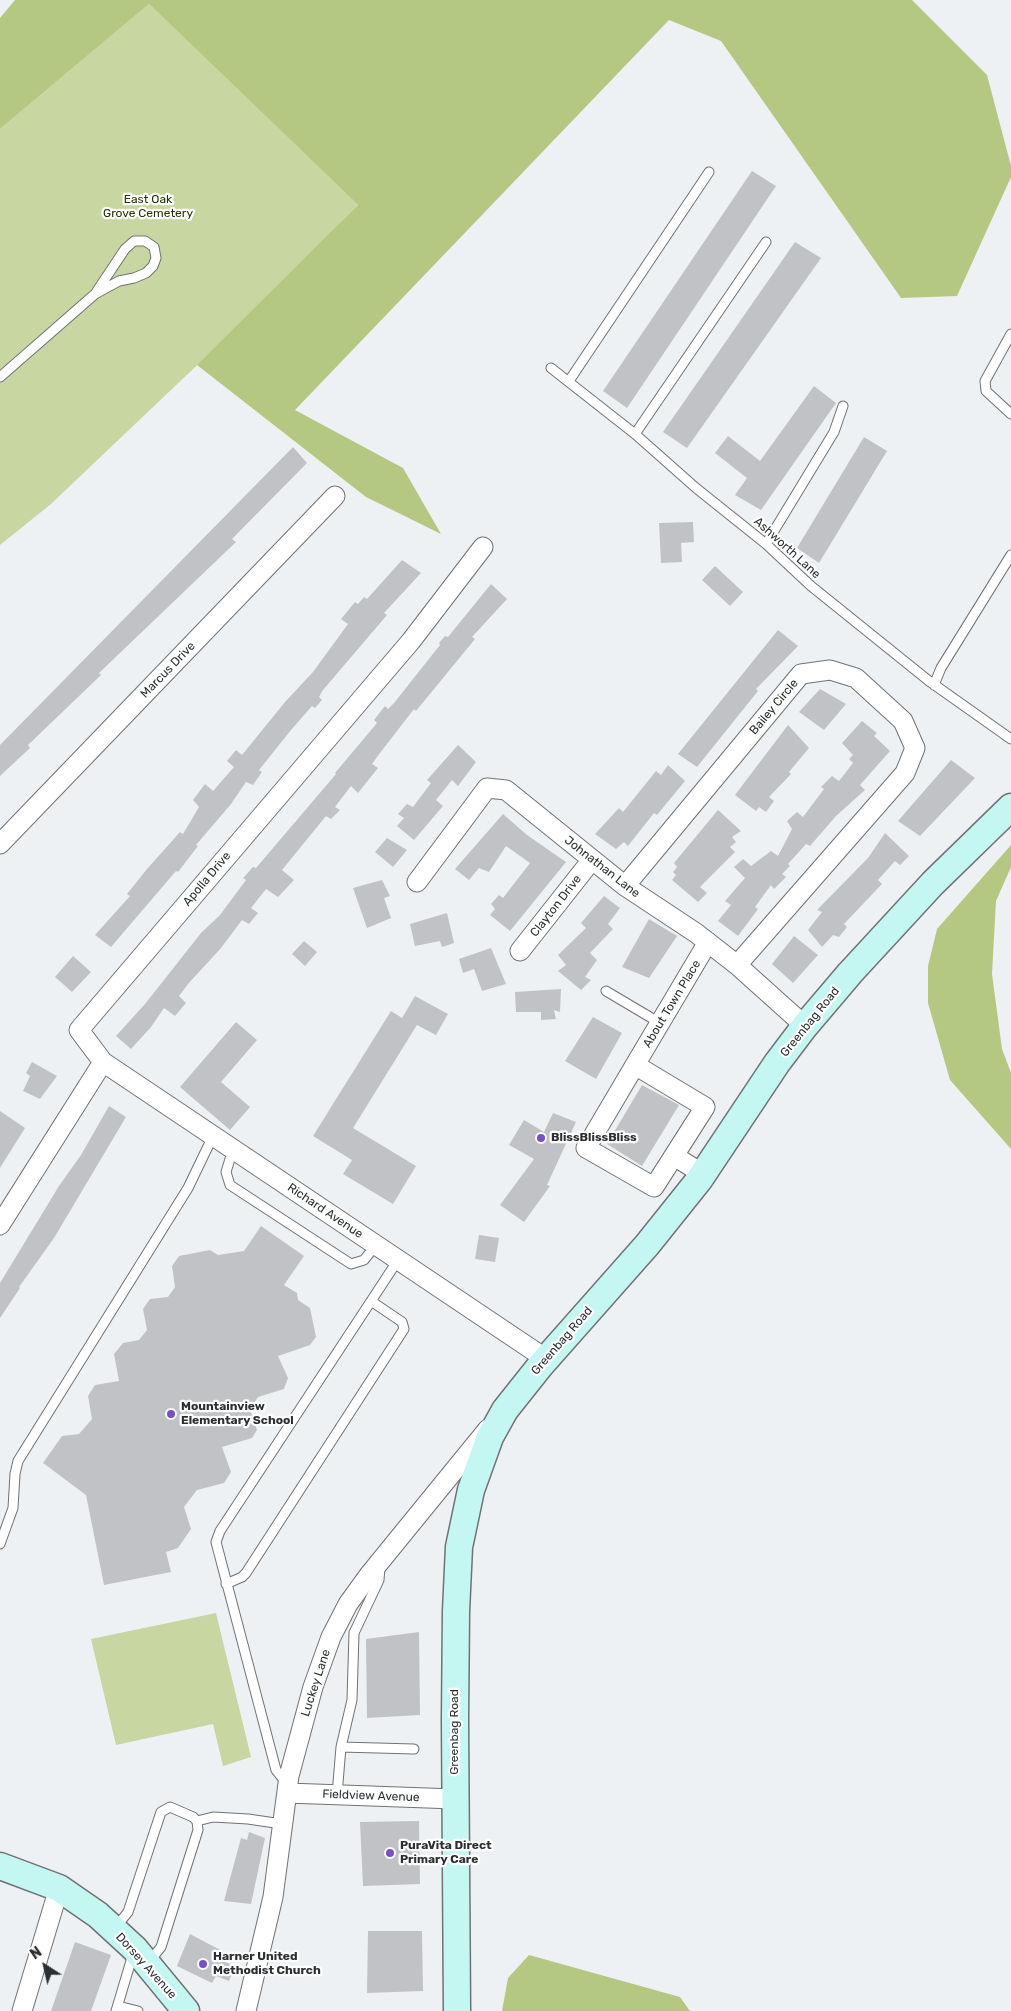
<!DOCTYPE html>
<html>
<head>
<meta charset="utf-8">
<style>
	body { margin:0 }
	#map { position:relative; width:1011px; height:2011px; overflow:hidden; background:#eef1f4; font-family:Rubik,sans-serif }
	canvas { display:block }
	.north { position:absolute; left:20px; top:1941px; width:50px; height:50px; -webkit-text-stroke:4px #fdfefe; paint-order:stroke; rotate:325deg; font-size:14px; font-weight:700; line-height:20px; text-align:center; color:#2d2e30 }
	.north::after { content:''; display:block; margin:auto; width:18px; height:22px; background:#2d2e30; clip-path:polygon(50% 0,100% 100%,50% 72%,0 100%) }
</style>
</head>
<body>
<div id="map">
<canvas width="1011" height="2011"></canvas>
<div class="north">N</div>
</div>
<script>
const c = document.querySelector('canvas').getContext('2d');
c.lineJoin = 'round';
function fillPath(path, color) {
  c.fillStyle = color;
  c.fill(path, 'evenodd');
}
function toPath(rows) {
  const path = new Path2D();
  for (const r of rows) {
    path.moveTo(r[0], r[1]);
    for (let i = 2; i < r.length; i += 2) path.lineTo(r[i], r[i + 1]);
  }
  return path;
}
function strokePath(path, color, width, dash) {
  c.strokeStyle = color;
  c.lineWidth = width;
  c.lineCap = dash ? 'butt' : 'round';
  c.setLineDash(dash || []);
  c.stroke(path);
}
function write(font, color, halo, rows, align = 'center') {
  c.font = font + ' Rubik,sans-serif';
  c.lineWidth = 4.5;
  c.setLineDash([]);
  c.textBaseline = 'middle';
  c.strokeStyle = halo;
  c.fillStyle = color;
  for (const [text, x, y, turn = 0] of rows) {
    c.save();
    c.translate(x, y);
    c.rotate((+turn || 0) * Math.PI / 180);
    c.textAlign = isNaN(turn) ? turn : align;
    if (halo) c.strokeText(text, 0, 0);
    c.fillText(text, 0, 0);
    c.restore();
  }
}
fillPath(toPath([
	[149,4,358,205,232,332,51,504,0,545,0,129],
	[216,1613,251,1757,223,1766,213,1724,116,1745,91,1639]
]), '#c8d7a2');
fillPath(toPath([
	[15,0,912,0,987,75,1011,166,1011,177,957,296,901,298,721,41,669,20,295,410,403,468,441,534,366,497,197,365,358,205,149,4,0,129,0,18],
	[1011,845,1011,867,996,901,992,974,1002,1049,1011,1073,1011,1149,950,1080,928,1003,928,966,937,929],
	[529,1955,680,1997,690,2011,502,2011,508,1978]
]), '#b4c881');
fillPath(toPath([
	[752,171,776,186,627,408,603,391],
	[795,242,821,258,687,448,663,432],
	[814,386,836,403,761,510,735,495,747,478,715,453,728,436,760,461],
	[864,437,887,451,819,563,797,548],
	[293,447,307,463,232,539,236,542,99,673,101,675,28,745,30,748,0,776,0,745],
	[693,522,694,542,681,543,682,562,661,563,659,523],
	[402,560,421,573,384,613,387,615,323,690,319,697,322,700,315,708,312,706,291,730,259,770,262,772,253,785,246,782,231,804,196,845,198,846,178,872,176,871,111,947,95,935,130,896,127,894,147,869,180,832,183,834,199,807,193,800,205,784,213,791,234,767,227,761,236,750,242,755,285,702,313,672,348,624,341,619,355,602,358,604,364,597,367,599],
	[715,566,743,592,730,606,702,580],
	[491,584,507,599,472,637,475,639,416,711,414,709,380,753,372,764,378,768,358,793,351,786,335,807,340,810,331,819,326,816,282,870,294,880,278,897,266,889,251,908,258,913,249,924,242,920,221,948,188,984,179,996,186,1003,175,1016,164,1008,151,1027,131,1049,116,1036,145,1004,201,933,220,915,246,880,243,878,253,867,256,868,336,774,335,773,377,723,374,720,385,706,388,709,394,703,440,645,439,643,445,636,448,637],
	[778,630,798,646,756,689,758,691,697,767,678,754],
	[820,689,846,704,824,730,799,712],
	[862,721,877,733,874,736,890,751,860,785,865,790,836,816,810,846,806,844,788,864,790,866,782,874,786,877,774,889,771,885,755,907,758,909,738,936,718,921,731,905,725,901,745,878,734,867,743,859,751,866,771,851,778,856,792,829,787,821,797,812,803,817,824,789,821,787,832,776,839,781,853,763,849,759,853,755,842,743],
	[788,725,809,748,789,772,791,774,769,797,774,801,766,812,759,807,756,811,735,795],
	[458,745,476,762,458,786,452,780,436,800,443,806,414,840,397,826,404,818,398,814,407,804,413,807,431,783,427,780],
	[951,760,975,778,920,836,898,821],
	[668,765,685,781,657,815,654,813,628,846,624,842,616,849,595,834,619,808,623,812,656,771,661,775],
	[718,810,741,831,732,837,736,842,730,847,735,852,700,887,707,893,698,902,672,880,676,875,673,872,677,867,674,863],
	[503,814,527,835,566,862,510,931,490,915,495,909,491,904,499,895,503,898,530,863,506,846,489,872,479,868,469,880,455,869],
	[885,833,909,856,900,865,895,861,878,880,882,884,844,924,847,927,839,937,833,935,822,947,808,930,822,912,817,910,868,858],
	[387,838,407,850,393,867,375,852],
	[382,880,390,896,384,898,391,918,367,928,353,888],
	[604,896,620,908,608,924,613,929,590,953,597,960,585,977,591,980,581,990,558,971,566,965,558,955,586,928,581,923],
	[447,913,454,943,442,947,440,941,415,946,410,924],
	[649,919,677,936,649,978,622,967],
	[794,936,818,955,793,983,772,964],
	[304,941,317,952,305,966,292,954],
	[491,948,506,984,482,991,474,969,463,973,459,959],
	[73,956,91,972,72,992,55,977],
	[561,989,560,1012,554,1010,556,1019,541,1020,541,1012,516,1012,515,992],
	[415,996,448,1014,436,1035,417,1025,353,1128,416,1166,393,1204,343,1174,352,1160,313,1136,391,1011,402,1018],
	[593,1017,622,1033,596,1079,565,1061],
	[236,1022,257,1040,221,1082,250,1107,230,1130,180,1087],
	[32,1062,57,1076,40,1099,23,1091,30,1076,26,1073],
	[642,1085,679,1105,642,1166,607,1144],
	[109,1106,126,1117,54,1238,19,1287,20,1288,0,1318,0,1283,59,1186,81,1155],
	[0,1111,25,1128,0,1168],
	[553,1113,576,1122,547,1185,550,1186,524,1222,500,1205,534,1159,509,1145,524,1120,544,1132],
	[261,1226,304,1256,284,1285,297,1293,298,1300,310,1308,316,1337,310,1345,278,1356,288,1378,284,1389,258,1397,250,1409,257,1430,252,1438,222,1447,231,1472,224,1483,197,1490,184,1507,191,1529,178,1548,166,1552,171,1572,104,1585,86,1495,43,1463,62,1436,79,1434,92,1419,88,1396,95,1385,119,1381,114,1354,123,1343,139,1340,147,1330,143,1309,150,1299,168,1297,175,1287,172,1266,179,1256,210,1250,218,1255,244,1251],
	[479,1235,499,1238,495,1262,475,1259],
	[419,1632,420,1715,367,1718,366,1639],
	[419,1821,420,1884,363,1886,360,1822],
	[249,1832,265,1838,251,1904,224,1901,241,1838,247,1840],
	[368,1931,422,1931,423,1991,367,1993],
	[190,1934,226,1953,224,1961,235,1966,229,1981,216,1976,212,1983,177,1966],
	[75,1942,111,1955,91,2011,51,2011]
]), '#c0c2c6');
const lane = toPath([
	[1011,334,985,381,986,391,1011,414],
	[551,368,635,434,696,488,766,544,811,586,929,681,1011,739],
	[0,377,95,294,125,249,134,241,145,241,154,247,156,258,153,266,146,273,134,278,119,281,95,294],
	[569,381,709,172],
	[635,434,766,242],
	[766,544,834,432,843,406],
	[934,685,941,668,1011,555],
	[606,991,660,1023],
	[233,1149,226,1172,230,1185,351,1264,364,1260,376,1245],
	[0,1544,13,1508,15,1474,18,1461,188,1188,213,1136],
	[226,1584,242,1577,246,1573,404,1329,402,1322,371,1301],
	[341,1747,352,1700,354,1633,379,1580,380,1567],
	[288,1785,276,1770,216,1542,220,1531,398,1260],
	[337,1795,341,1747,414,1749],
	[197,1821,213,1817,248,1819,282,1824],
	[116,1927,128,1912,161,1812,170,1807,193,1817,197,1821,198,1830,161,1947,149,1962],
	[118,2006,138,2011],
	[116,2011,133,1954]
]);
const street = toPath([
	[483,547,411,641,79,1030,103,1062,546,1359],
	[0,844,335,496],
	[417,882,487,788,506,790,625,886,696,933,737,965,805,1026],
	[625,886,801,674,830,670,856,678,903,721,915,748,905,773,737,965],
	[520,951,591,861],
	[635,1065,705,1107,654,1187,586,1148,635,1065,708,942],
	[674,1156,703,1174],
	[0,1225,103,1062],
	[287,1793,455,1799],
	[22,2011,59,1888],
	[246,2011,273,1897,289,1776,313,1687,331,1637,348,1604,369,1575,488,1429]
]);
const secondary = toPath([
	[0,1866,59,1888,98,1915,135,1949,186,2011],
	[457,2011,455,1719,456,1611,459,1547,471,1490,490,1437,505,1410,540,1366,647,1245,699,1180,777,1063,805,1026,850,973,933,883,1011,807]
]);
strokePath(lane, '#707275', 11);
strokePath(street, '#707275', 21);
strokePath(secondary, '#707275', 29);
strokePath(lane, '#fff', 9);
strokePath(street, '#fff', 19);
strokePath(secondary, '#c5f7f2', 26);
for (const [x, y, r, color] of [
	[541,1138,5,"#794fc8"],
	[171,1414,5,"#794fc8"],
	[390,1853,5,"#794fc8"],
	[203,1964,5,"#794fc8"]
]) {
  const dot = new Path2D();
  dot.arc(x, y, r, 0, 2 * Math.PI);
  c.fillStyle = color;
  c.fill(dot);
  strokePath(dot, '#fdfefe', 2);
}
write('12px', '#283300', '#fdfefe', [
	["East Oak",148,200],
	["Grove Cemetery",148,214]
]);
write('12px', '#2d2e30', '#fdfefe', [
	["Ashworth Lane",787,548,42],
	["Marcus Drive",168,670,-46],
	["Bailey Circle",774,707,-50],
	["Johnathan Lane",602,867,38],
	["Apolla Drive",207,879,-50],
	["Clayton Drive",556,906,-52],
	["About Town Place",672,1004,-59],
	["Greenbag Road",810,1022,-51],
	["Richard Avenue",325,1211,34],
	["Greenbag Road",562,1341,-49],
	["Luckey Lane",316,1683,-72],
	["Greenbag Road",455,1732,-90],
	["Fieldview Avenue",371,1796,2],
	["Dorsey Avenue",146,1966,48]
]);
write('bold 12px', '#2d2e30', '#fdfefe', [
	["BlissBlissBliss",551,1138],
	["Mountainview",181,1407],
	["Elementary School",181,1421],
	["PuraVita Direct",400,1846],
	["Primary Care",400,1860],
	["Harner United",213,1957],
	["Methodist Church",213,1971]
], 'left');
</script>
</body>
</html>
